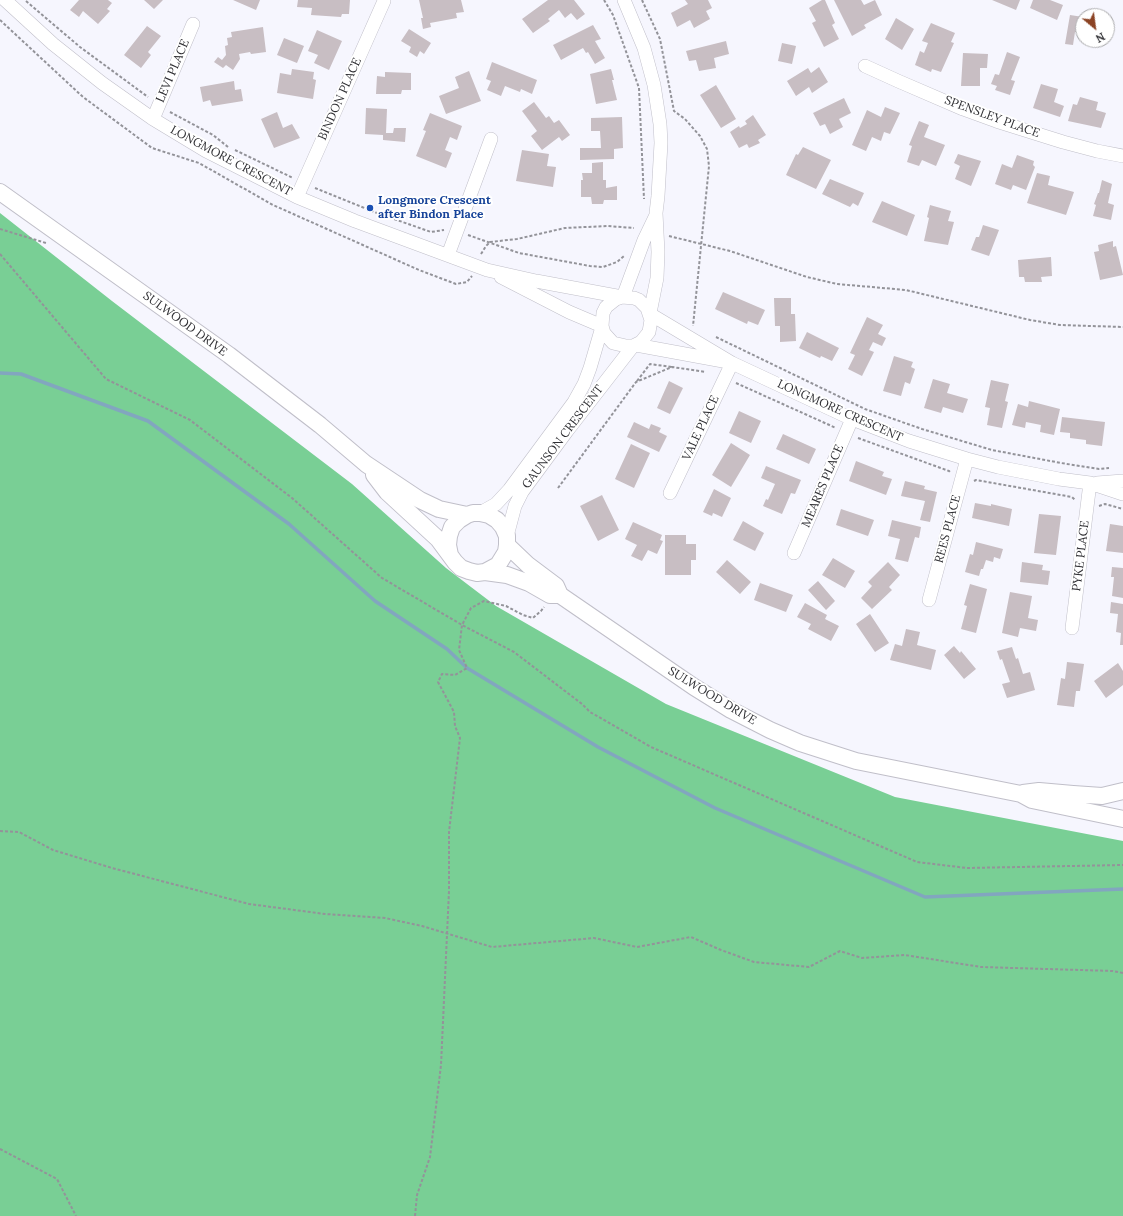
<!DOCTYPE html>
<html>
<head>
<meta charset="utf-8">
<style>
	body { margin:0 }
	#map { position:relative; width:1123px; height:1216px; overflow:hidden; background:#f6f6fe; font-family:Lora,serif }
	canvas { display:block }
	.north { position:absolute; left:1075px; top:8px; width:40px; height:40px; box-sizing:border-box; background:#fff; border:1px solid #ababad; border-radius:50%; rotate:151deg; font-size:11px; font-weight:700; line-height:16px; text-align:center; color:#2e2e32 }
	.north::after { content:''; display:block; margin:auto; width:14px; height:18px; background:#8b4324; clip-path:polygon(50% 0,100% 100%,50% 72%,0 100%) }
</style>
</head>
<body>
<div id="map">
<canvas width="1123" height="1216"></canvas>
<div class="north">N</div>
</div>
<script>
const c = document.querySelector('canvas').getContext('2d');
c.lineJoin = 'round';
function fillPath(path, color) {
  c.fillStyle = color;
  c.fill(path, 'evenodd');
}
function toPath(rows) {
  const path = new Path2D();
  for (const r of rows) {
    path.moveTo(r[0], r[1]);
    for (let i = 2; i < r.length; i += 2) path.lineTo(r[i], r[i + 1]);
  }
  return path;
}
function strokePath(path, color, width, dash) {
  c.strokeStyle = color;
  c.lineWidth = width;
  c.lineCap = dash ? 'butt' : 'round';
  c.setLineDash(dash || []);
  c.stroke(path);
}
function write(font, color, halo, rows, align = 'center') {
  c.font = font + ' Lora,serif';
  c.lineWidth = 4;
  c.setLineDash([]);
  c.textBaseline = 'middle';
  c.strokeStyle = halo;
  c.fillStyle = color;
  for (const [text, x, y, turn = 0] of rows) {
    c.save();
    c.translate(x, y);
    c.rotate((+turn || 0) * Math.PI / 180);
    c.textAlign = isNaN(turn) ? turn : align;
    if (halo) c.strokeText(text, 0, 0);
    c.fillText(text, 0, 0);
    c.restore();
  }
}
fillPath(toPath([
	[0,213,112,301,352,484,446,568,496,606,666,704,895,797,1123,841,1123,1216,0,1216]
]), '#79cf95');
strokePath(toPath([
	[0,373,21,374,148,421,289,524,375,601,447,649,467,668,598,747,715,808,925,897,1123,889]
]), '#82a6bf', 3.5);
fillPath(toPath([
	[79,0,108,0,112,3,107,9,110,11,98,24,83,11,79,17,70,10],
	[144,0,163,0,154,9],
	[233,0,260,0,256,10],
	[298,0,350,0,349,14,342,14,341,17,311,15,312,8,297,7],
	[419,0,461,0,464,12,456,13,457,18,430,23,431,27,423,29,421,18,423,18],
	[548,0,574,0,585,14,577,20,571,13,565,18,559,10,548,19,550,21,533,33,522,19],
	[685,0,708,0,712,8,706,11,710,19,694,28,690,20,677,27,671,13,688,4],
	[822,0,825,0,835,23,832,25,839,39,824,47,812,23,816,21,809,8],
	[834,0,861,0,864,5,875,0,882,15,864,25,866,28,852,36],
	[992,0,1020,0,1016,10],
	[1033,0,1050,0,1063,5,1057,20,1030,8],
	[1088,10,1103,12,1102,16,1087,16],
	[1070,15,1083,17,1083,33,1075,32,1073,45,1065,44],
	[896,18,914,29,902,50,885,39],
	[931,23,955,33,951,42,954,43,941,72,932,69,931,72,915,65,920,51,924,53,928,43,922,41],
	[593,25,601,39,595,41,605,58,595,64,588,52,586,53,583,48,561,60,553,45],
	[147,26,161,36,148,52,151,55,141,68,124,55],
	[263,27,266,52,251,54,250,52,239,54,240,59,233,70,226,65,223,68,214,62,218,57,222,60,226,55,225,46,228,45,227,38,232,37,231,32],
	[409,29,431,43,424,54,420,51,417,57,409,52,411,47,401,41],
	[317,30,342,41,329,70,314,63,318,55,308,51],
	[284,38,304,46,297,63,277,55],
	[1084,40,1094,40,1093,44,1084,42],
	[726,41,729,54,714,58,716,68,699,71,696,60,689,61,686,51],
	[782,43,796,46,792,64,778,61],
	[1007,52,1020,57,1011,80,1015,81,1010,95,995,90,997,86,991,84,995,74,999,75],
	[963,53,988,54,987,68,980,68,980,86,961,86],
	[492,62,537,80,532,94,521,89,520,92,505,86,501,96,487,90,491,81,486,79],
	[819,67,828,82,812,93,809,87,796,96,787,81,808,68,811,73],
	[292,69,314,72,313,79,316,80,313,99,277,93,280,73,291,75],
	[611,69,614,80,612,80,617,100,596,104,590,74],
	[469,71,481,101,446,114,439,96,459,88,455,77],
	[385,72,411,73,411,90,402,90,401,94,376,94,377,76,385,77],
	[234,81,235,90,241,89,243,101,212,106,210,100,203,102,200,87],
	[1041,84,1058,89,1054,102,1064,106,1060,117,1033,108],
	[716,85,736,119,721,128,700,95],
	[1080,97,1098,102,1096,110,1106,113,1101,128,1068,121,1073,104,1077,105],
	[844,98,851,113,839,119,843,127,830,134,825,124,820,126,813,113],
	[534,102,546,118,549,116,554,123,559,120,570,135,562,141,559,137,542,150,531,136,537,131,522,111],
	[885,107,900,113,890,134,884,132,881,141,872,137,866,151,852,145,867,110,881,117],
	[366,108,387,109,386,133,393,133,394,128,406,128,405,142,383,140,383,135,365,134],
	[277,112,283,128,292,124,300,138,274,148,261,119],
	[430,113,462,126,457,140,450,137,445,150,452,153,446,168,416,156,426,131,423,130],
	[753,115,766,135,758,140,760,143,749,148,747,144,739,148,730,132,739,126,740,128,747,124,745,121],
	[622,117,623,148,614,149,614,159,580,160,580,148,601,148,600,131,591,131,591,118],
	[919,121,929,125,924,137,945,145,936,166,922,160,919,166,907,162,912,146,909,145],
	[803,147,831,160,816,189,786,175,796,154,798,155],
	[522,150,549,154,547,166,556,167,553,187,516,181],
	[958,154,981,161,971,186,955,179,960,166,954,163],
	[1017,155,1034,161,1033,165,1035,167,1026,190,1013,185,1011,190,995,184,1002,164,1012,168],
	[603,162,603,180,606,180,606,188,617,186,617,200,604,200,603,204,592,204,591,197,581,197,581,180,583,180,582,173,592,173,592,163],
	[1037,173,1050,176,1048,185,1074,192,1066,215,1027,203],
	[830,179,864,193,858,206,853,203,850,207,822,194],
	[1102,180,1112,184,1108,203,1114,205,1111,220,1093,216,1096,205,1094,204,1098,193,1099,193],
	[882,201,915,215,907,236,872,222],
	[930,205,951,211,948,221,954,222,948,245,924,241,929,218,927,217],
	[983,225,999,230,989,256,971,250,976,237,979,237],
	[1113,241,1113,247,1116,246,1123,275,1100,280,1094,252,1099,251,1098,245],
	[1051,257,1052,276,1041,277,1042,282,1025,282,1024,277,1019,277,1018,260],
	[723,292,765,310,758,325,748,321,747,324,715,309],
	[774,298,791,298,791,314,795,314,796,341,780,342,780,326,775,326],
	[867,317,883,325,878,334,886,338,882,346,873,342,869,350,874,352,862,376,848,369,855,355,850,353],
	[807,332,839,348,832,361,821,356,820,358,799,348],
	[894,356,913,362,911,367,915,369,910,384,905,382,901,396,883,391],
	[933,379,950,384,947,393,968,399,963,413,943,407,941,413,924,408],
	[991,380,1009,384,1005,401,1008,402,1002,428,987,425,990,408,985,407],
	[669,381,683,388,670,414,657,408],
	[1029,401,1060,409,1054,435,1040,432,1041,425,1026,422,1025,428,1012,425,1018,404,1028,407],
	[739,411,761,421,751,443,729,433],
	[1062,417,1105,422,1102,446,1086,444,1086,440,1070,438,1070,433,1060,432],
	[634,422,649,429,651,424,661,428,659,432,667,436,659,452,627,437],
	[783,434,816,449,809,464,776,449],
	[731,443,750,455,731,487,712,475],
	[631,444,650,453,634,488,615,479],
	[856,461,884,472,882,476,892,479,886,495,849,481],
	[766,466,801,480,795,494,791,493,782,514,763,506,766,499,768,500,775,484,761,478],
	[905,481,925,486,924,489,937,492,930,522,920,520,925,501,901,496],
	[714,489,731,498,722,517,713,513,712,516,703,512],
	[602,495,619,530,598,541,580,506],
	[975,503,991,506,991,504,1012,509,1009,526,972,518],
	[841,509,874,520,868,536,836,525],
	[1039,514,1061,516,1056,555,1034,553],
	[892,520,921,527,919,538,915,537,908,562,895,559,900,539,888,536],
	[743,521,764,533,755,551,733,540],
	[633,522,662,535,660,540,663,541,657,554,648,550,642,561,631,556,637,545,625,539],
	[1110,524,1123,526,1123,553,1106,551],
	[665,535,686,535,686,544,696,544,696,560,691,560,691,575,665,575],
	[976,542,1003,549,1000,559,994,557,993,562,986,560,983,569,981,569,979,576,965,572,970,554,973,555],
	[833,558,855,571,845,588,822,575],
	[727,560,751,582,740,594,716,572],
	[888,562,900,575,889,587,892,590,872,609,861,598,872,586,868,582],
	[1022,562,1043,565,1042,570,1050,571,1048,585,1020,582],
	[1112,567,1123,568,1123,598,1112,596,1114,577,1111,577],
	[818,581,835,601,826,610,808,590],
	[760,583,793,595,786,612,754,600],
	[970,584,987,589,976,633,961,629,967,606,964,605],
	[1010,592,1032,596,1028,618,1038,620,1036,631,1020,628,1018,637,1002,633],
	[1111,602,1123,604,1123,645,1120,645,1121,633,1116,632,1118,614,1110,613],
	[805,603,827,615,825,619,839,626,831,641,808,629,811,624,797,617],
	[870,614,889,643,875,652,856,624],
	[906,629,920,632,917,645,936,650,931,670,890,660,895,644,902,646],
	[954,646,960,653,961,651,976,669,964,679,944,655],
	[1012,647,1016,659,1018,658,1023,674,1030,672,1035,690,1007,698,1002,684,1010,682,1002,659,1000,660,997,651],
	[1067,662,1084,664,1080,691,1076,691,1074,707,1057,705,1061,678,1065,679],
	[1118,663,1123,671,1123,685,1106,698,1094,681]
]), '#c8bec3');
const minor = toPath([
	[5,0,53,44,102,83,153,119,206,151,297,197,355,221,487,270,536,281,622,297,634,298,639,300,647,308,651,320,649,332,641,342,633,346,626,346,613,343,604,333,602,326,603,313,606,307,616,299,622,297],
	[624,0,644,48,654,85,660,124,661,143,658,196,656,213,658,252,657,278,650,313],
	[865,66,898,81,963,109,996,121,1063,142,1097,151,1123,156],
	[153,119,193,24],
	[297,197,384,1],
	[448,255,491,139],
	[501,277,569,312,602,326],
	[623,297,644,240,656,215],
	[650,314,732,363,852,419,909,441,967,459,998,467,1059,479,1090,483,1123,494],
	[636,345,723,361],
	[1097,483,1123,481],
	[670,493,732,363],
	[480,513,496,504,509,490,574,402,584,384,590,368,602,327],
	[507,536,515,506,522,492,567,431,633,346],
	[794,553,852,419],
	[929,600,967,459],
	[1072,628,1090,483]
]);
const major = toPath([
	[0,192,229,355,320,425,366,464,420,500,439,509,467,515],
	[374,475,387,492,438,539,455,562,461,568,469,571,477,573,485,572,507,575,529,583,550,595,560,595],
	[507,545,528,565,556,586,560,595,694,687,731,710,770,730,800,743,856,761,1021,794,1032,800,1123,819],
	[450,555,448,545,449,536,452,527,459,520,467,515,473,513,480,513,489,515,497,520,503,527,507,536,507,545,506,552,498,565,485,572],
	[1023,793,1039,791,1073,794,1102,796,1123,791]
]);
strokePath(minor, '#c0bfc9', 14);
strokePath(major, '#c0bfc9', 18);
strokePath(toPath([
	[604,0,613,15,639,88,644,199],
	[642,0,660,39,674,111,685,119,700,136,707,149,709,166,693,326],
	[26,1,80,47,148,97],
	[0,20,83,97,152,148,199,163,273,205,419,270,456,284,467,282,472,276],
	[170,112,213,135,228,147],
	[235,150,293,178],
	[315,188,377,213,431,232,444,230],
	[0,229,46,243],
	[468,235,519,253,590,266,603,267,617,262,624,256],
	[669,236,730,251,807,277,837,284,906,290,1030,320,1060,325,1123,327],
	[0,254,106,379,190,420,292,498,382,578,462,625,514,652,582,704,590,712,651,747,917,862,967,868,1123,865],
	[481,254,486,246,490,242,517,239,565,228,607,226,634,228],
	[716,337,865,409,922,429,992,450,1061,463,1099,469,1109,468],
	[637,381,650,364,672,367],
	[736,383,836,428],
	[858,438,949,471,951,473],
	[974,481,976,480,1072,497,1075,500],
	[558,488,636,382,672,367,706,372],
	[1099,506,1105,504,1123,509],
	[0,831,19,832,53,850,112,868,249,904,325,914,385,918,422,926,492,947,594,938,637,947,691,937,721,950,754,962,809,967,840,951,862,958,905,955,981,967,1113,971,1123,973],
	[0,1149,57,1179,76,1216],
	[415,1216,417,1195,430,1157,441,1065,449,891,449,832,460,738,455,726,454,712,438,682,442,674,455,675,467,668,459,650,462,625,471,608,484,601,506,606,523,615,533,618,541,611,544,607]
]), '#939399', 2, [3, 2]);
strokePath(minor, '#fff', 13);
strokePath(major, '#fff', 16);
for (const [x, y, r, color] of [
	[370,208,4,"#1a4fb4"]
]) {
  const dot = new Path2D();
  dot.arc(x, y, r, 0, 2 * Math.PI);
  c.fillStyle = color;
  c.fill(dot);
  strokePath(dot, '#fff', 1.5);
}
write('12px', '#2e2e32', '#fff', [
	["LEVI PLACE",173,71,-67],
	["BINDON PLACE",340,99,-66],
	["SPENSLEY PLACE",992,117,20],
	["LONGMORE CRESCENT",231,161,28],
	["SULWOOD DRIVE",185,324,36],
	["LONGMORE CRESCENT",840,411,24],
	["VALE PLACE",701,428,-65],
	["GAUNSON CRESCENT",563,437,-53],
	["MEARES PLACE",823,486,-67],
	["REES PLACE",948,529,-75],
	["PYKE PLACE",1081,556,-83],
	["SULWOOD DRIVE",712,696,31]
]);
write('bold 12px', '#164399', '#fff', [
	["Longmore Crescent",378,201],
	["after Bindon Place",378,215]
], 'left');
</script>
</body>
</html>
